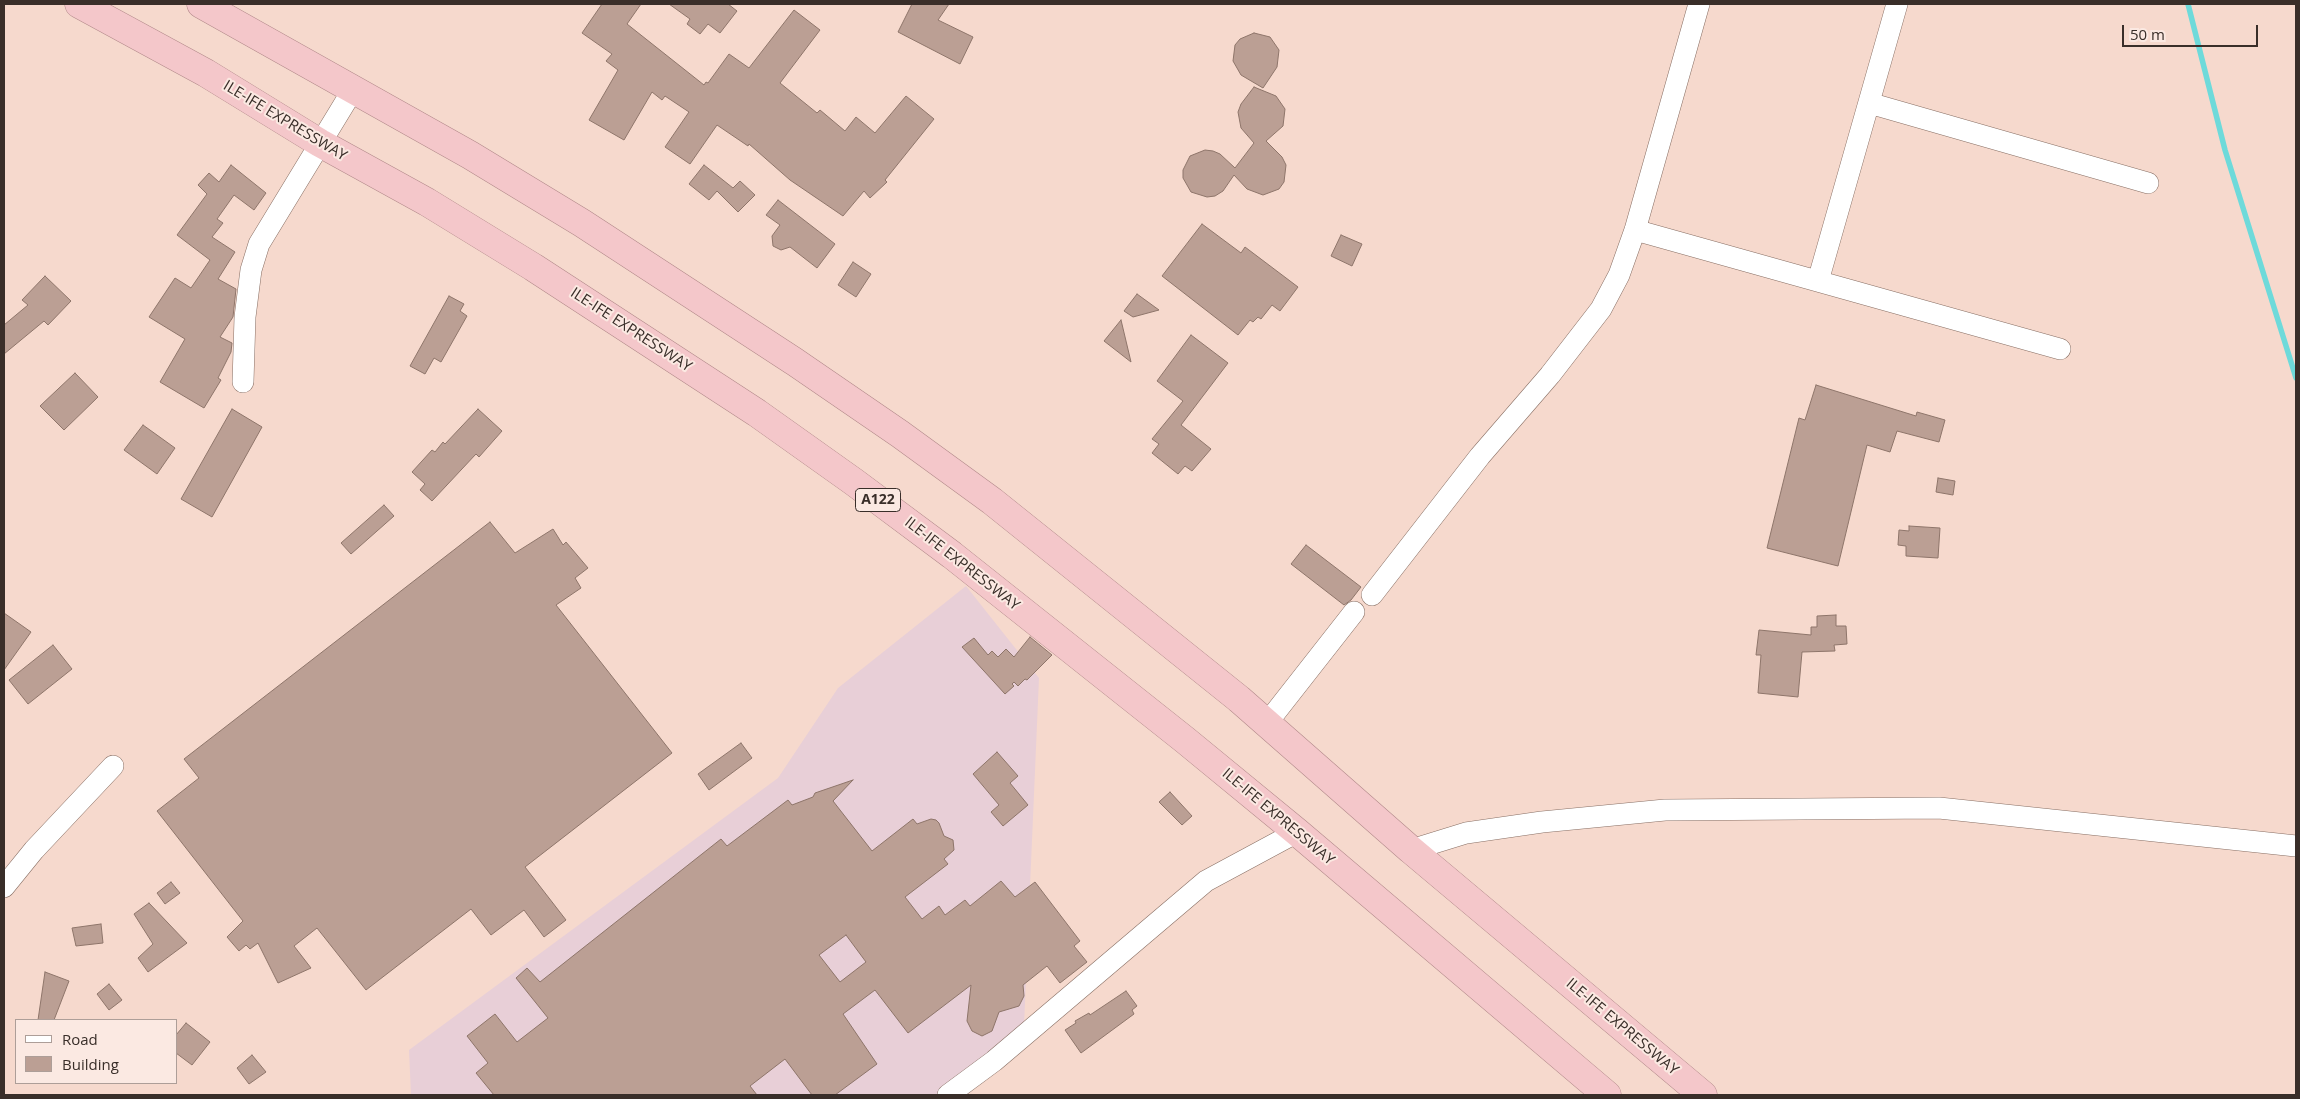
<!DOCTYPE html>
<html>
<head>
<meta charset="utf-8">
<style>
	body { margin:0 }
	#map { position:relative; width:2300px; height:1099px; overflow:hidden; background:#f6d9cd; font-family:"Open Sans",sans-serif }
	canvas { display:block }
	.frame { position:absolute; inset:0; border:5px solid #392e29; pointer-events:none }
	.legend { position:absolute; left:15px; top:1019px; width:162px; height:65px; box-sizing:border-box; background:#fbe9e2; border:1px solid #ad9e98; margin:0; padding:6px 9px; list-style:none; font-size:15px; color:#392e29 }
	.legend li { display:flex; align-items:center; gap:10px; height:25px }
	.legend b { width:25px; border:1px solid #ad9e98 }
	.scale { position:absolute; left:2122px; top:25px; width:136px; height:22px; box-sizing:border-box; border:2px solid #392e29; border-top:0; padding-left:6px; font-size:15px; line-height:18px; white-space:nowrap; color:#392e29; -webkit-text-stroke:4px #fbe9e2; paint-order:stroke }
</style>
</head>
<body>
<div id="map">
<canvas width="2300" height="1099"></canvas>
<div class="frame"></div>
<ul class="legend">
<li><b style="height:6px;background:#fff"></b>Road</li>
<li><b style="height:14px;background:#bb9f94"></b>Building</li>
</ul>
<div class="scale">50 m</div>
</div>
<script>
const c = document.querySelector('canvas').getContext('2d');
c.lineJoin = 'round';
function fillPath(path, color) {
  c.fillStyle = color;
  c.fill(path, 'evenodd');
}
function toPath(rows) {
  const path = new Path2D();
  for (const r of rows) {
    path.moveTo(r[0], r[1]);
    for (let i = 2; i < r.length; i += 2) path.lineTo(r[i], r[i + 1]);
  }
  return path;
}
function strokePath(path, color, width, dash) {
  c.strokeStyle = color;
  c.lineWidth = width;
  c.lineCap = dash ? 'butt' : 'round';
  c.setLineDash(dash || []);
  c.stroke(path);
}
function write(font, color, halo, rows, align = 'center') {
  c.font = font + ' "Open Sans",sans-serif';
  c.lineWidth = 4;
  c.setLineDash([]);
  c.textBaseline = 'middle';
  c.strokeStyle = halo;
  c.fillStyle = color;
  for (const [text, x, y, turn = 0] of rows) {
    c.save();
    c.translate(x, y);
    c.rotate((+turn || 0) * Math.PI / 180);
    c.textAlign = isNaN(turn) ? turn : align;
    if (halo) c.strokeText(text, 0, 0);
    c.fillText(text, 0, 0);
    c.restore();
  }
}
fillPath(toPath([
	[966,586,1039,678,1023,1049,959,1095,411,1095,409,1050,778,778,838,688]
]), '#e8cfd7');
strokePath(toPath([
	[2188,4,2225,150,2296,378]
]), '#6edada', 5.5);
const building = toPath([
	[602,4,641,4,627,24,704,85,706,82,708,83,729,54,749,68,794,10,820,30,780,83,817,113,820,110,845,131,856,117,875,133,906,96,934,119,885,180,887,182,870,198,864,191,843,216,790,180,749,144,748,146,717,125,690,164,665,147,689,112,665,96,662,100,652,92,624,140,589,120,618,70,606,61,612,54,582,33,602,4],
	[669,4,728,4,737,11,720,33,708,24,700,34,687,24,690,19,669,4],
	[912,4,949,4,938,20,973,37,960,64,898,32,912,4],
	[1254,33,1270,37,1279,50,1277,67,1263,88,1241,75,1233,61,1235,45,1240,39,1254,33],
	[1254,87,1276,96,1285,109,1283,126,1266,141,1282,157,1286,165,1284,182,1279,189,1263,195,1247,189,1234,175,1223,191,1215,196,1207,197,1191,192,1183,178,1183,170,1190,156,1205,150,1213,151,1220,154,1235,168,1254,143,1241,128,1238,112,1241,104,1254,87],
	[231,165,266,193,254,210,234,195,217,219,223,223,212,237,235,252,218,279,236,289,233,317,220,337,232,343,231,352,218,378,221,380,204,408,160,382,185,339,149,317,175,278,191,288,210,260,177,235,207,194,198,185,209,173,219,182,231,165],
	[704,165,733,188,740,181,755,195,738,212,717,191,709,200,689,184,704,165],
	[778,200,835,244,817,268,790,247,781,250,773,246,772,236,780,225,766,215,778,200],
	[1202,224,1241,253,1245,247,1298,287,1280,311,1272,305,1261,319,1258,317,1253,322,1250,320,1238,335,1162,276,1202,224],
	[1341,235,1362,244,1352,266,1331,256,1341,235],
	[853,262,871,274,856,297,838,285,853,262],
	[45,276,71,301,48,325,44,321,4,354,4,325,28,305,22,300,45,276],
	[1137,294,1159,310,1133,317,1124,311,1137,294],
	[449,296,464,304,460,311,467,316,441,362,434,358,425,374,410,366,449,296],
	[1121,320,1131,362,1104,341,1121,320],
	[1191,335,1228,363,1181,425,1211,449,1192,471,1185,466,1178,474,1152,453,1159,444,1152,439,1183,401,1157,381,1191,335],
	[75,373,98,397,64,430,40,406,75,373],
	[1816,385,1916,416,1917,412,1945,420,1939,442,1897,431,1890,452,1867,445,1838,566,1767,548,1799,418,1805,420,1816,385],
	[232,409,262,427,212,517,181,499,232,409],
	[478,409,502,431,479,457,476,454,432,501,420,490,425,484,412,472,432,450,435,452,443,442,445,444,478,409],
	[143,425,175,448,157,474,124,450,143,425],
	[1938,478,1955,481,1953,495,1936,492,1938,478],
	[384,505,394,516,351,554,341,543,384,505],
	[490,522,515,553,553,529,563,545,566,542,588,568,575,578,581,588,556,605,672,753,525,867,566,920,544,937,524,910,491,935,471,909,366,990,317,928,294,946,311,968,278,983,258,943,250,949,246,945,239,951,227,937,243,921,157,811,199,778,184,759,490,522],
	[1909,526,1940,528,1938,558,1906,556,1906,546,1898,545,1899,530,1909,531,1909,526],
	[1306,545,1361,587,1351,600,1344,605,1291,564,1306,545],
	[4,613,31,632,4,670,4,613],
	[1836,615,1836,626,1846,626,1847,644,1834,645,1835,651,1802,652,1798,697,1758,693,1761,655,1756,655,1759,630,1811,635,1811,627,1817,627,1817,616,1836,615],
	[1030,637,1052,655,1027,680,1025,679,1018,686,1014,682,1012,684,1014,686,1005,694,962,647,974,638,988,655,992,651,998,657,1006,649,1014,657,1030,637],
	[53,645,72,669,28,704,9,680,53,645],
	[741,743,752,758,709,790,698,774,741,743],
	[997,752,1018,776,1010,783,1028,805,1003,826,991,812,999,805,973,774,997,752],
	[853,780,833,801,872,851,913,819,917,824,931,819,936,820,939,823,944,836,953,840,954,850,944,859,948,864,905,897,922,919,939,906,945,915,965,900,970,906,1001,881,1015,897,1035,882,1080,941,1074,946,1087,962,1060,983,1047,966,1023,985,1024,996,1019,1006,999,1012,992,1031,982,1036,972,1031,967,1021,971,985,908,1033,875,990,843,1014,877,1064,835,1095,812,1095,785,1059,750,1086,757,1095,494,1095,476,1073,488,1063,467,1036,495,1014,517,1042,548,1018,516,978,527,968,540,982,721,839,727,846,788,800,792,805,813,797,815,793,853,780],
	[846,935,866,962,840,982,819,955,846,935],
	[1170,792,1192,816,1182,825,1159,802,1170,792],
	[171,882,180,893,165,904,157,893,171,882],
	[149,903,187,943,148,972,138,958,153,944,134,914,149,903],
	[101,924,103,943,76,946,72,928,101,924],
	[45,972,69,981,54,1020,38,1020,45,972],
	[109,984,122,1000,109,1010,97,994,109,984],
	[1126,991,1137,1006,1132,1010,1134,1014,1081,1053,1065,1030,1076,1023,1075,1021,1089,1013,1090,1015,1126,991],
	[186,1023,210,1042,192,1065,176,1053,176,1035,186,1023],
	[252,1055,266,1072,249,1084,237,1068,252,1055]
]);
fillPath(building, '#bb9f94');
strokePath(building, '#8e756a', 1);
const minor = toPath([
	[1869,103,2148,183],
	[1635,230,2060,349],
	[1818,281,1897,4],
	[243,382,245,317,251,270,259,244,354,88],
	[1372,595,1480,456,1550,375,1601,309,1619,275,1635,230,1699,4],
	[1267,723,1354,612],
	[1411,850,1466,833,1542,822,1665,810,1939,808,2296,846],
	[4,887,34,850,113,766],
	[948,1095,994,1061,1206,881,1297,832]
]);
const trunk = toPath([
	[79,4,206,73,320,143,427,202,533,267,757,413,854,482,952,555,1185,740,1297,832,1607,1095],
	[201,4,470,155,582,223,795,362,900,434,992,501,1239,699,1411,850,1703,1095]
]);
strokePath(minor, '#886f64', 22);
strokePath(trunk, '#b18889', 29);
strokePath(minor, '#fff', 21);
strokePath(trunk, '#f4c7ca', 28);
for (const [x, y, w] of [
	[878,500,45]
]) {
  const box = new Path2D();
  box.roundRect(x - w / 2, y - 11.5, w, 23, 4);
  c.fillStyle = '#fbe9e2';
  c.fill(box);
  strokePath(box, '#392e29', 1);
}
write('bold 14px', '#392e29', null, [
	["A122",878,500]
]);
write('15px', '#392e29', '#fbe9e2', [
	["ILE-IFE EXPRESSWAY",285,121,31],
	["ILE-IFE EXPRESSWAY",631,330,33],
	["ILE-IFE EXPRESSWAY",962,564,38],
	["ILE-IFE EXPRESSWAY",1278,817,40],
	["ILE-IFE EXPRESSWAY",1622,1027,40]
]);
</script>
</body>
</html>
